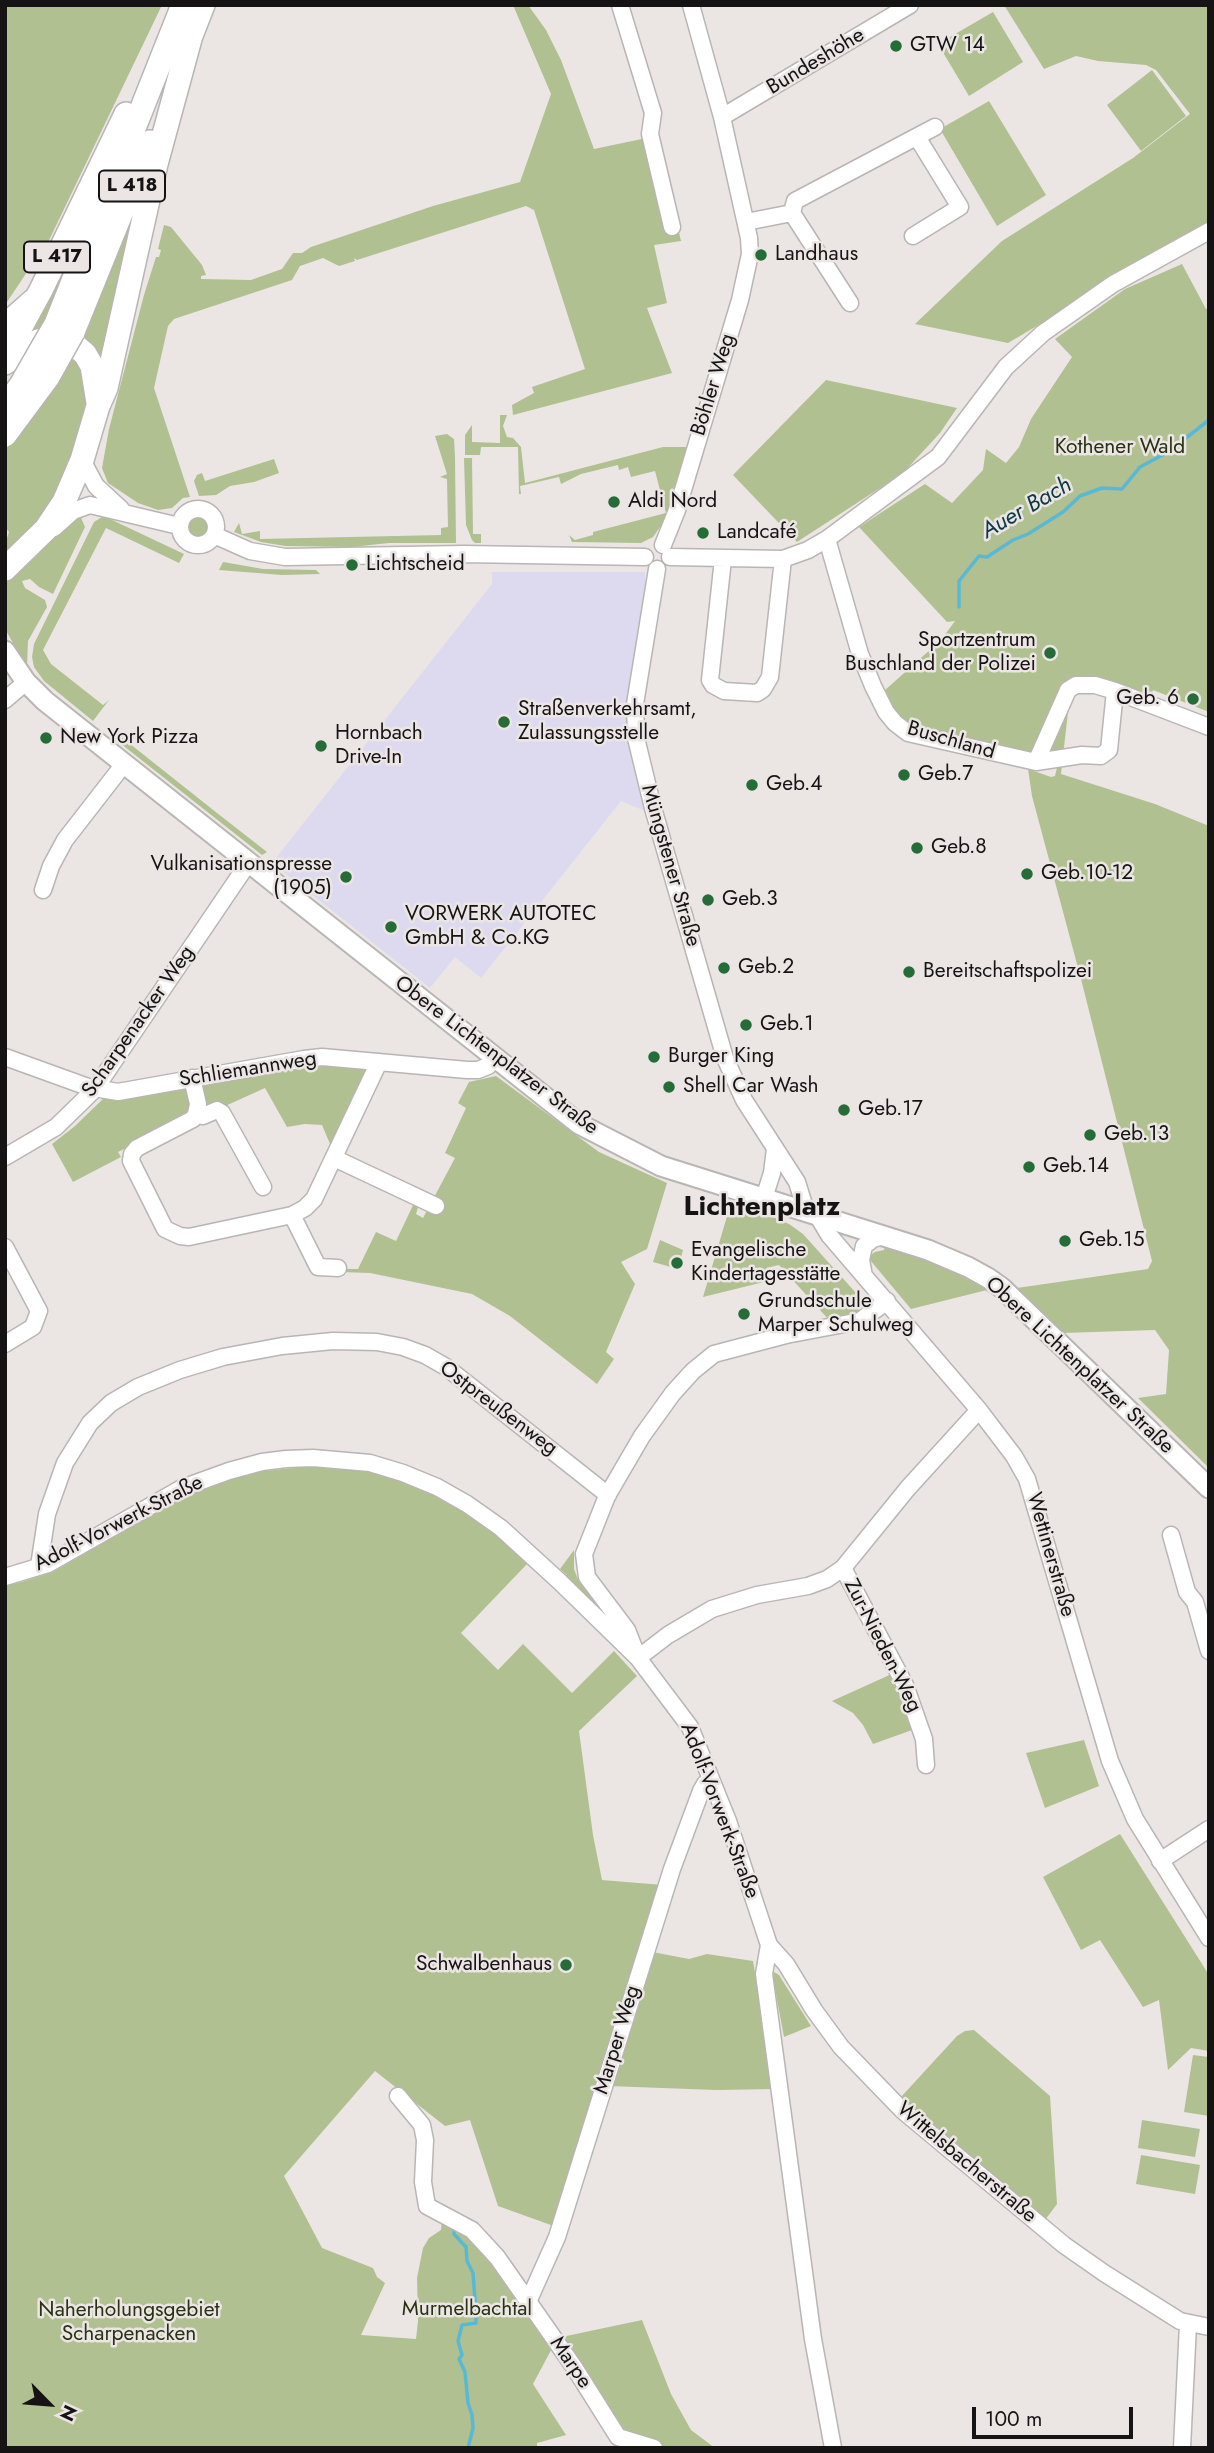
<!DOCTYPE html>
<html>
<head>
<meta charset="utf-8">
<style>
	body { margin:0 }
	#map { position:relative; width:1214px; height:2453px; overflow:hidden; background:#ebe6e4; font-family:Jost,sans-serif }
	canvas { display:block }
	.frame { position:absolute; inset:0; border:7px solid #151313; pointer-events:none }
	.north { position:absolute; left:14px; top:2369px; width:70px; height:70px; -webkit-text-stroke:5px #ebe6e4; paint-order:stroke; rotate:115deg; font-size:19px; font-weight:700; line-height:28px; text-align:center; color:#151313 }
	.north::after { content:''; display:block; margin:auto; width:24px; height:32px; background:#151313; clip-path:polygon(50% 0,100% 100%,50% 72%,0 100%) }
	.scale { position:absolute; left:972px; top:2407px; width:161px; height:32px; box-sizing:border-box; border:4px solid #151313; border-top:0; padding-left:9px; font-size:21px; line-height:24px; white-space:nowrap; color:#151313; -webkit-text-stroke:5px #ebe6e4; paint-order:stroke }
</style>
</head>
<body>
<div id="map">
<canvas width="1214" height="2453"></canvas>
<div class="frame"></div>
<div class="north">N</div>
<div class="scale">100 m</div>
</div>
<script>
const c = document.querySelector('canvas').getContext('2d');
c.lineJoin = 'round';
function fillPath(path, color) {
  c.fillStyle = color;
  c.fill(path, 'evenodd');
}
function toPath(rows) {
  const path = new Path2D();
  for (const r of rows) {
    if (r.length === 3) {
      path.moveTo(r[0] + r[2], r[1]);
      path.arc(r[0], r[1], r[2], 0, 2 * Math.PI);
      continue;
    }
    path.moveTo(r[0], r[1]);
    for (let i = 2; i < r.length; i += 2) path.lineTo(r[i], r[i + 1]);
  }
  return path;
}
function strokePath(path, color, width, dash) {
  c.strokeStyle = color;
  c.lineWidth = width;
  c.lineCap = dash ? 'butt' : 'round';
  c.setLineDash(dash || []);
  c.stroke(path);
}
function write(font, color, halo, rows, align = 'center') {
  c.font = font + ' Jost,sans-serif';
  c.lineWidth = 5;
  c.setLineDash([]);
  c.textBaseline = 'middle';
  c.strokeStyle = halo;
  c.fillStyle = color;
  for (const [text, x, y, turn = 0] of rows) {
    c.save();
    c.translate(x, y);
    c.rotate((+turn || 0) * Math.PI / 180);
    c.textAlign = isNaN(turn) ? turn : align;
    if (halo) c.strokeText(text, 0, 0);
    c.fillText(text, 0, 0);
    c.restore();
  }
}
fillPath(toPath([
	[492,572,645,572,645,586,627,698,626,726,630,752,645,811,621,801,481,978,455,957,430,988,272,863,492,584]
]), '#dddaf0');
fillPath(toPath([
	[5,5,162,5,41,257,29,269,5,305],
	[513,5,528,5,546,30,561,60,594,149,656,136,681,241,654,245,667,303,647,308,672,373,513,415,512,405,534,393,532,387,585,369,534,210,526,206,357,260,354,258,355,261,339,266,323,258,300,266,292,280,174,319,168,326,154,388,190,497,183,498,172,508,158,510,138,503,108,483,102,468,109,429,144,295,156,257,159,257,161,250,158,249,164,225,171,227,202,265,206,275,201,276,201,279,251,280,282,269,293,253,302,253,311,247,433,206,520,182,551,94],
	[1004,5,1209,5,1209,222,1200,230,1008,343,915,324,1002,241,1133,158,1190,114,1156,70,1146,65,1098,61,1076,56,1044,69],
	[993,12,1023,62,969,96,938,44],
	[1152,70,1186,116,1141,151,1107,105],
	[989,101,1046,195,997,226,940,129],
	[156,142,105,366,81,337],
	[111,160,40,334,22,343],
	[1182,264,1206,309,1209,308,1209,712,1153,690,1150,698,1078,682,1037,751,1022,751,914,727,894,710,884,691,941,640,955,621,947,622,859,527,925,484,952,503,983,470,986,449,1006,463,1019,447,1031,419,1072,357,1055,339,1125,289],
	[73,353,76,356,90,392,71,460,67,462,57,501,5,558,5,544,9,532,5,527,5,450,47,398],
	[826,380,957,408,940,433,903,473,797,542,733,475],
	[500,415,507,415,503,426,507,437,513,438,521,447,525,483,663,447,689,447,664,528,660,527,653,537,641,543,572,542,569,535,575,540,593,535,593,532,666,513,655,471,631,477,628,467,619,470,618,465,581,474,561,484,559,477,520,486,521,494,519,494,518,447,481,447,480,455,465,455,465,435,472,425,472,442,500,443],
	[447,434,454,439,455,457,456,543,389,543,352,547,285,546,261,542,234,532,239,523,242,534,260,531,260,539,441,535,441,528,448,527,447,479,440,477,447,474,435,436],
	[464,458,472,458,473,534,481,534,481,543,475,543,472,540,466,525],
	[274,459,279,473,254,482,230,486,216,495,199,496,194,481,197,475,202,473,205,481],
	[79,513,85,527,53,594,39,587,30,579,22,581,25,588,45,600,47,607,28,641,27,667,5,629,5,578],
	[198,527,10],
	[102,517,110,519,184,554,179,563,106,528,43,650,51,664,103,705,109,700,93,721,44,681,34,667,32,657,34,644,94,522],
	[223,562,263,569,316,570,320,574,282,575,219,570],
	[1070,694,1061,774,1155,804,1209,826,1209,1468,1138,1398,1166,1394,1169,1350,1155,1330,1063,1333,1017,1288,1148,1269,1152,1261,1081,979,1032,796,1028,769,1051,777,1055,776,1060,755,1055,751,1045,751],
	[110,728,217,813,267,852,262,855,111,736],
	[300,1063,367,1067,370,1072,333,1151,322,1125,305,1124,287,1127,265,1088,223,1107,203,1112,198,1083],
	[496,1076,599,1152,667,1183,647,1249,621,1262,635,1284,606,1352,614,1359,597,1384,510,1316,472,1294,370,1273,340,1272,340,1269,358,1269,376,1232,396,1241,415,1201,419,1204,416,1214,423,1218,455,1158,445,1153,466,1108,458,1103,469,1082],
	[189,1085,191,1111,182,1121,118,1152,121,1157,73,1182,52,1144,75,1126,105,1097],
	[731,1203,771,1216,789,1224,803,1234,865,1303,855,1315,830,1321,779,1265,766,1268,768,1281,703,1297],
	[660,1240,683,1250,678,1269,653,1262],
	[885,1247,949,1269,987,1290,911,1309,870,1260,869,1256,875,1252,884,1250],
	[319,1465,363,1470,413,1483,473,1517,500,1538,527,1564,461,1633,498,1670,523,1644,572,1693,614,1651,637,1676,579,1731,593,1835,602,1880,663,1885,642,1950,689,1959,707,1954,753,1961,775,2089,716,2090,608,2086,562,2229,498,2206,470,2120,445,2126,375,2071,284,2176,322,2248,373,2268,377,2277,385,2283,361,2335,416,2339,418,2321,417,2278,423,2248,429,2238,441,2230,442,2220,471,2235,557,2338,642,2320,671,2394,691,2430,715,2448,630,2448,621,2430,557,2339,533,2384,566,2435,537,2443,537,2448,5,2448,5,1585,18,1583,53,1572,177,1500,211,1484,247,1473],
	[574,1550,574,1569,577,1577,610,1621,566,1578,567,1575,560,1569],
	[894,1673,915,1729,873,1744,863,1725,853,1713,832,1701],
	[1084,1740,1099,1786,1045,1808,1026,1753],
	[1120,1834,1209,1975,1209,2051,1191,2048,1168,2070,1159,2000,1143,2007,1100,1940,1081,1950,1043,1877],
	[774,1972,779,1975,811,2026,784,2037,773,1978],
	[974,2030,1050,2096,1057,2204,1045,2220,901,2097,957,2036,965,2031],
	[1193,2055,1209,2057,1209,2116,1184,2112],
	[1142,2120,1200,2129,1195,2157,1138,2148],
	[1141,2155,1200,2165,1195,2194,1136,2184]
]), '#b0c090');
strokePath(toPath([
	[959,607,959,581,979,556,987,557,1013,540,1028,534,1063,512,1080,496,1102,488,1122,489,1140,467,1168,452,1209,420],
	[454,2230,454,2234,466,2247,467,2261,473,2273,476,2314,476,2323,462,2325,458,2341,462,2355,459,2359,465,2372,468,2403,472,2415,473,2428,468,2448]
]), '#59b9d5', 3.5);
const minor = toPath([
	[620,5,653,113,650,134,672,227],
	[722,117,910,5],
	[792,213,850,303],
	[746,222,792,213,795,201,935,127],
	[913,236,960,207,917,137],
	[5,321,31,298],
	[82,460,96,486,121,509],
	[198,527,18],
	[54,528,73,511,90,505,179,526],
	[214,535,250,551,285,557,464,554,645,557],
	[827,539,860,654,873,686,886,712,895,723,908,733,1036,762,1068,690,1076,685,1095,685,1115,691,1209,727],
	[663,545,677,510,740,300,750,254,749,238,722,117,691,5],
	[670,557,783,559,808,550,827,539,938,457,1006,367,1043,333,1113,284,1209,231],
	[723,559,710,680,713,685,724,691,757,693,763,689,770,677,783,559],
	[657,569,635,704,636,738,653,808,725,1058,744,1100,797,1182,806,1211],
	[5,700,26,682],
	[1036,762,1082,755,1101,756,1109,750,1115,691],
	[43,890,51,866,65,840,124,764],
	[5,1057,88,1087,118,1092,304,1059,322,1057,467,1070,478,1070,488,1066,493,1059],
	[192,1078,198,1104,196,1114,193,1119,137,1148,132,1154,131,1161,165,1229,180,1236,189,1237,292,1215,305,1208,314,1199,379,1062],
	[196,1114,203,1116,217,1110,222,1113,263,1187],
	[5,1157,56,1127,95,1089,249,862],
	[334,1158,436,1206],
	[764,1198,772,1173,775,1149],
	[292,1215,318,1267,338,1268],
	[817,1215,829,1235,979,1410,1014,1456,1027,1479,1110,1761,1135,1819,1209,1938],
	[5,1247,39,1311,33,1327,5,1344],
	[864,1276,861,1260,864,1246,873,1239,883,1236],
	[1171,1535,1187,1592,1195,1602,1209,1651],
	[39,1566,47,1514,65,1463,90,1423,111,1403,138,1387,180,1370,223,1357,282,1346,333,1341,377,1342,403,1347,425,1355,446,1367,608,1495],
	[843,1568,905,1685,924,1739,926,1765],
	[5,1577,48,1564,182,1488,229,1471,262,1462,286,1459,313,1458,370,1463,403,1473,437,1487,467,1504,501,1528,559,1581,638,1658,690,1727,728,1821,769,1945,764,1974,813,2339,833,2448],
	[636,1653,627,1630,587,1577,584,1554,607,1496,642,1436,673,1393,693,1371,714,1354,786,1335,860,1321,887,1301],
	[638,1658,668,1635,712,1609,757,1595,808,1586,827,1579,843,1568,908,1488,979,1410],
	[1160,1861,1209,1829],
	[769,1945,786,1964,814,2010,841,2047,902,2110,1064,2245,1104,2273,1180,2321,1209,2327],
	[398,2096,422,2125,425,2140,423,2182,427,2206,472,2230,497,2257,574,2367,618,2437,654,2448],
	[528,2302,557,2237,672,1869,701,1791,705,1784,711,1780],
	[1182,2448,1188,2324]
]);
const major = toPath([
	[5,651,26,682,45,701,579,1124,661,1166,928,1250,968,1267,988,1278,1002,1288,1209,1488]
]);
const highway = toPath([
	[185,51,203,5],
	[56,324,183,5],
	[73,332,150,142],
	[5,356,41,290,126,114],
	[5,363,38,341,59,338,71,342,85,354,92,366,98,403],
	[5,569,46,529,64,502,82,460,98,406,106,388,156,164,190,39]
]);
strokePath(minor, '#b9b5b3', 19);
strokePath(major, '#b9b5b3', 23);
strokePath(highway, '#b9b5b3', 26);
strokePath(minor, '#fff', 16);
strokePath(major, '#fff', 19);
strokePath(highway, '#fff', 23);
const highwayBridge = toPath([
	[5,407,21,385,56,324],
	[5,435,48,377,73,332]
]);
strokePath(highwayBridge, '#b9b5b3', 26, []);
strokePath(highwayBridge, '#fff', 23);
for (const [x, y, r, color] of [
	[896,46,7,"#256c38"],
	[761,255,7,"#256c38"],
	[614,502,7,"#256c38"],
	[703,533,7,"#256c38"],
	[352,565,7,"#256c38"],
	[1050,653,7,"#256c38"],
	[1193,699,7,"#256c38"],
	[504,722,7,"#256c38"],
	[46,738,7,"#256c38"],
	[321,746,7,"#256c38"],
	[904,775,7,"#256c38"],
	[752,785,7,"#256c38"],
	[917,848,7,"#256c38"],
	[1027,874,7,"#256c38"],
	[346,877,7,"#256c38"],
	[708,900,7,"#256c38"],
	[391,927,7,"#256c38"],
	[724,968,7,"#256c38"],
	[909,972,7,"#256c38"],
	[746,1025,7,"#256c38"],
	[654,1057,7,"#256c38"],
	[669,1087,7,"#256c38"],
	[844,1110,7,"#256c38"],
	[1090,1135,7,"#256c38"],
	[1029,1167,7,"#256c38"],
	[1065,1241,7,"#256c38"],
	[677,1263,7,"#256c38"],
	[744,1314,7,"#256c38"],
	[566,1965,7,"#256c38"]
]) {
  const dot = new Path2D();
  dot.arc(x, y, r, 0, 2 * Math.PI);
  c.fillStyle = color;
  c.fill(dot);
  strokePath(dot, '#ebe6e4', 2.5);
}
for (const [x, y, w] of [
	[132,186,66],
	[57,257,66]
]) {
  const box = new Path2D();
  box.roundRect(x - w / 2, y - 15.5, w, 31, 5);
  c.fillStyle = '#ebe6e4';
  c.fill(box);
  strokePath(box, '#151313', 2);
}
write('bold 19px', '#151313', null, [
	["L 418",132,186],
	["L 417",57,257]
]);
write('21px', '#151313', '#ebe6e4', [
	["GTW 14",910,46],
	["Landhaus",775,255],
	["Aldi Nord",628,502],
	["Landcafé",717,533],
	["Lichtscheid",366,565],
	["Sportzentrum",1036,641,"right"],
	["Buschland der Polizei",1036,665,"right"],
	["Geb. 6",1179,699,"right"],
	["Straßenverkehrsamt,",518,710],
	["Zulassungsstelle",518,734],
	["Hornbach",335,734],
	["Drive-In",335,758],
	["New York Pizza",60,738],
	["Geb.7",918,775],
	["Geb.4",766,785],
	["Geb.8",931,848],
	["Vulkanisationspresse",332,865,"right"],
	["(1905)",332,889,"right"],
	["Geb.10-12",1041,874],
	["Geb.3",722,900],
	["VORWERK AUTOTEC",405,915],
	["GmbH & Co.KG",405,939],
	["Geb.2",738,968],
	["Bereitschaftspolizei",923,972],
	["Geb.1",760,1025],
	["Burger King",668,1057],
	["Shell Car Wash",683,1087],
	["Geb.17",858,1110],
	["Geb.13",1104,1135],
	["Geb.14",1043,1167],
	["Geb.15",1079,1241],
	["Evangelische",691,1251],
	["Kindertagesstätte",691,1275],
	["Grundschule",758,1302],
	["Marper Schulweg",758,1326],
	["Schwalbenhaus",552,1965,"right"]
], 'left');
write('21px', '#151313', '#ebe6e4', [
	["Bundeshöhe",816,62,-31],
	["Böhler Weg",714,385,-73],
	["Buschland",951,741,16],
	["Müngstener Straße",670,866,74],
	["Scharpenacker Weg",139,1022,-55],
	["Obere Lichtenplatzer Straße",496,1056,37],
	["Schliemannweg",248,1070,-9],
	["Obere Lichtenplatzer Straße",1079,1366,43],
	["Ostpreußenweg",498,1409,37],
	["Adolf-Vorwerk-Straße",119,1524,-27],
	["Wettinerstraße",1050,1555,74],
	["Zur-Nieden-Weg",882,1646,63],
	["Adolf-Vorwerk-Straße",719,1811,69],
	["Marper Weg",618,2040,-73],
	["Wittelsbacherstraße",966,2163,40],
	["Marpe",570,2363,56]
]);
write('21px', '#283112', '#ebe6e4', [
	["Kothener Wald",1120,448],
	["Murmelbachtal",467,2310],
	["Naherholungsgebiet",129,2311],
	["Scharpenacken",129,2335]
]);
write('italic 23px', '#0a3844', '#ebe6e4', [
	["Auer Bach",1027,509,-30]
]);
write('bold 28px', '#151313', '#ebe6e4', [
	["Lichtenplatz",762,1208]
]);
</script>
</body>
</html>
